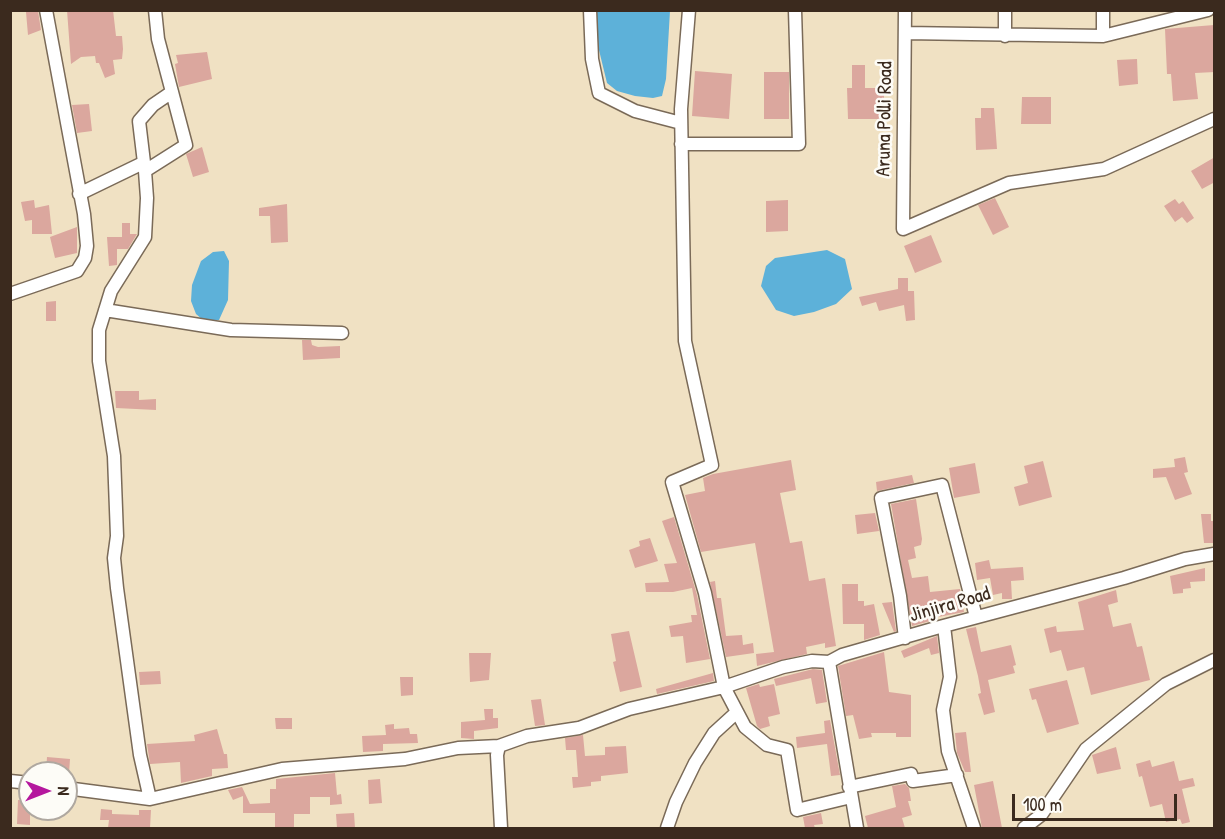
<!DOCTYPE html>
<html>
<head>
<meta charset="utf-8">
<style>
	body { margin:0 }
	#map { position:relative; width:1225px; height:839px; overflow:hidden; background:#f0e1c3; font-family:"Patrick Hand",sans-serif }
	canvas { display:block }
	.frame { position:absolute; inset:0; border:12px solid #3b2a1e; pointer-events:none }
	.north { position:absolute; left:18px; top:761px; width:60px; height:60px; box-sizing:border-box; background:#fdfcf7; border:2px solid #afa8a0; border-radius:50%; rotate:90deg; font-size:16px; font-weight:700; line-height:24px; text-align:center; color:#3b2a1e }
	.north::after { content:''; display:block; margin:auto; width:21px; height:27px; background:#b5179e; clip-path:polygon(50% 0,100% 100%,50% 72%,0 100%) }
	.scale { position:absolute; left:1012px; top:794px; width:165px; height:27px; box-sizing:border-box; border:3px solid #3b2a1e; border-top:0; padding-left:8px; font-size:18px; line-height:21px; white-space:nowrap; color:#3b2a1e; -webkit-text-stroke:4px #fdfcf7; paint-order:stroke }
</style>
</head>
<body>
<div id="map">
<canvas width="1225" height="839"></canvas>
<div class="frame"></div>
<div class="north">N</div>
<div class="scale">100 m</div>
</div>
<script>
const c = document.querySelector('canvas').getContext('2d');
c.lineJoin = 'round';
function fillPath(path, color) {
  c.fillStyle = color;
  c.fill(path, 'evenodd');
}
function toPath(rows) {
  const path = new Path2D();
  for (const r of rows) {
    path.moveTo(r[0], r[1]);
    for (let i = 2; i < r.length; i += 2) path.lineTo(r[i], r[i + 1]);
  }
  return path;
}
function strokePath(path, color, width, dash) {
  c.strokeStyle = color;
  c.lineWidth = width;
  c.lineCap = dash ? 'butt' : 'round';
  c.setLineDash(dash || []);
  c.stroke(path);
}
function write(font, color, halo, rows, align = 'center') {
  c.font = font + ' "Patrick Hand",sans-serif';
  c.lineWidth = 5;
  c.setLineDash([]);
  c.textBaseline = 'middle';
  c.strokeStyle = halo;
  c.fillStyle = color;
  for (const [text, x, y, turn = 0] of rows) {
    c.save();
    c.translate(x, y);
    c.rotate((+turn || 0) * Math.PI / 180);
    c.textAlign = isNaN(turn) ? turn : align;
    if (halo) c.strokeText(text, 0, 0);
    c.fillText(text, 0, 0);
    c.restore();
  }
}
fillPath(toPath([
	[596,10,670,11,666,79,662,96,653,98,635,96,617,91,607,83,598,46],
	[827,250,845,259,852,289,836,304,814,312,794,316,776,310,761,286,766,266,775,258],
	[224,251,229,261,228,300,219,320,203,320,196,314,191,301,192,285,201,261,213,252]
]), '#5db1d9');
fillPath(toPath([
	[67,10,113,10,116,36,122,36,123,49,122,59,113,60,115,74,105,78,99,63,96,63,95,56,81,57,71,64],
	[38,11,41,30,28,35,26,12],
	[1214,25,1215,72,1195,73,1198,99,1173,101,1171,74,1167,74,1165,29],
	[207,52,212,79,179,87,175,64,178,63,176,55],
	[1137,59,1138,84,1119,86,1117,60],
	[852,65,865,65,865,88,884,88,884,119,848,119,847,88,852,88],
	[695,71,732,74,729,119,692,116],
	[764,72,789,72,789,119,764,119],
	[1022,97,1051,97,1051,124,1021,124],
	[89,104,92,131,77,133,72,105],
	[981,108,994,108,997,149,976,150,975,118,981,118],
	[202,147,209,172,193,177,186,154],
	[1215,157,1215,182,1202,189,1191,171],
	[995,198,1009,227,993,235,978,205],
	[1175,199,1179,204,1183,201,1194,218,1187,223,1182,217,1175,222,1164,206],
	[34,200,35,208,49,205,52,234,32,234,32,220,25,221,21,202],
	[788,200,788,231,766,232,766,201],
	[287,204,288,242,271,243,270,216,259,216,259,208],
	[122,223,130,223,130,234,137,234,128,249,117,249,117,265,109,266,107,237,122,237],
	[77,227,77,253,55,258,50,237],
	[931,235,942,262,915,273,904,246],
	[898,278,908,278,908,291,914,291,915,320,906,321,904,305,879,311,876,302,862,306,859,297,898,289],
	[56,301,56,321,46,321,46,302],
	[302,340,311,340,312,345,318,347,340,346,340,358,303,360],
	[115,391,139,391,139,400,156,399,156,410,116,408],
	[1185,457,1188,472,1184,473,1192,494,1175,500,1166,477,1153,478,1153,469,1175,467,1174,459],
	[791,460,796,490,780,493,790,543,802,541,809,581,825,578,836,646,825,648,825,643,806,647,807,654,757,666,756,654,774,652,755,543,701,552,685,495,705,491,703,478,713,474],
	[1043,461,1052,497,1019,506,1014,487,1028,483,1024,466],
	[975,463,980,493,954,498,949,468],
	[912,475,914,483,877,491,876,482],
	[916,499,922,539,921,545,914,547,916,558,908,560,912,578,928,576,930,592,960,589,964,612,933,618,934,620,912,626,891,504],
	[875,513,879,531,857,534,855,515],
	[1201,514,1211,514,1211,521,1215,521,1215,543,1204,543],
	[674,517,697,595,710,659,686,663,683,636,671,637,669,626,692,622,691,615,697,615,692,588,673,592,646,592,645,583,669,582,664,564,677,563,662,521],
	[650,538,658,561,635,568,629,550,640,546,639,541],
	[989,560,991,569,1023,567,1024,580,1011,581,1012,599,1002,599,1002,593,993,595,990,578,977,580,975,563],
	[1205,568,1205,581,1190,582,1191,588,1183,589,1183,593,1173,594,1170,576],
	[715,581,717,598,721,598,726,636,742,635,743,645,753,643,754,653,726,657,710,582],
	[842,584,858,584,858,601,864,601,864,606,874,604,880,635,864,640,864,624,843,624],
	[1116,590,1118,602,1108,605,1113,627,1131,623,1137,647,1142,646,1150,680,1091,695,1084,667,1067,671,1061,650,1050,653,1044,629,1056,626,1057,632,1084,630,1078,602],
	[892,602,896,631,894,632,882,603],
	[976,627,981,652,1011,645,1016,665,1013,666,1015,673,988,680,995,712,984,715,978,694,981,693,978,676,966,629],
	[629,631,642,687,620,692,613,662,616,661,611,634],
	[937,636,939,653,931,655,929,648,904,658,901,651],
	[884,652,889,692,911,695,911,737,896,737,896,733,871,733,872,737,859,739,853,715,846,716,838,666],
	[469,653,491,653,489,680,470,682],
	[813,669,822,670,827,702,816,704,811,678,776,686,774,679],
	[160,671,161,684,140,685,139,672],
	[713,673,714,681,657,694,656,689],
	[400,677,413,677,413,695,401,696],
	[1067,680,1079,724,1047,733,1036,699,1032,700,1029,689],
	[759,684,760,687,774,684,780,714,768,717,770,726,760,729,757,726,746,688],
	[541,699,545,725,535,726,531,700],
	[484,709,493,709,493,718,498,718,498,728,474,731,474,739,461,738,461,722,485,720],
	[275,718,292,718,292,729,276,729],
	[830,720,840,775,831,776,827,744,797,748,796,737,825,733,824,721],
	[394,724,394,729,409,728,410,734,417,734,418,743,383,744,383,751,363,752,362,736,386,735,385,725],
	[217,729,224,754,227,754,228,768,212,769,212,776,181,783,180,762,150,764,147,744,195,741,194,735],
	[966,732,971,772,965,772,957,753,955,733],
	[583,735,585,756,605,755,605,747,626,746,628,773,601,776,601,781,591,782,591,786,573,788,572,777,578,777,576,750,566,750,565,738],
	[1116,747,1121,769,1097,774,1092,755],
	[47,757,70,759,69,773,46,772],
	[1150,760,1152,767,1174,761,1179,781,1193,778,1195,786,1182,789,1190,822,1182,824,1180,819,1166,822,1162,804,1150,807,1142,776,1139,777,1136,764],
	[335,773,337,795,341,794,342,804,330,805,330,797,310,797,310,814,294,814,294,828,275,828,275,813,243,813,243,796,233,800,228,790,242,787,250,804,270,803,270,789,276,789,276,779],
	[380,779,382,803,369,804,368,780],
	[993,781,1002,828,982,828,974,785],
	[905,784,909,788,911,801,908,801,912,815,902,818,905,828,868,828,865,816,896,807,892,786],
	[18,800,30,801,30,825,17,824],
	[101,809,112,810,112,814,139,815,139,810,151,810,150,828,108,828,109,820,100,820],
	[354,813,355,828,337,828,336,814],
	[821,813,823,824,814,825,815,828,805,828,803,817]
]), '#dba79e');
const minor = toPath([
	[590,10,592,59,599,93,635,111,681,123],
	[689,10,681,109,685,341,712,465,672,482,705,593,724,687,745,727,767,745,787,750,797,810,851,797],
	[905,10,903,229,1009,183,1104,169,1214,119],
	[905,33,1103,36,1208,10],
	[1005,36,1005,10],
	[1103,36,1103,10],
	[681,144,799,144,795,10],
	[145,171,139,121,153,105,172,92],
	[79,194,143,163],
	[10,294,77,271,85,258,87,246,84,214,46,10],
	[105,310,231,330,342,333],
	[944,626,950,677,943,710,948,751,974,828],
	[905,638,900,596,881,498,942,485,976,617],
	[10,781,30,783],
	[849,787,911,774,913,781,957,775],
	[66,788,150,799,282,769,405,759,458,748,499,746],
	[150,799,140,755,117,588,114,558,117,536,114,456,99,361,99,330,111,291,145,237,147,198,145,171,186,145,158,39,155,10],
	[501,828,497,755,499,746,527,736,579,728,629,709,724,687,783,667,812,661,829,662],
	[667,828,676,802,695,763,714,733,737,712],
	[857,828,829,662,842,655,936,628,1124,578,1185,559,1214,554],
	[1024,828,1041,815,1086,749,1166,684,1214,660]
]);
strokePath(minor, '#7a6a58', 15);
strokePath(minor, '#fff', 12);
write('20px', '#3b2a1e', '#fdfcf7', [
	["Aruna Polli Road",885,119,-89],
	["Jinjira Road",950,605,-16]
]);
</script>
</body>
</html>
